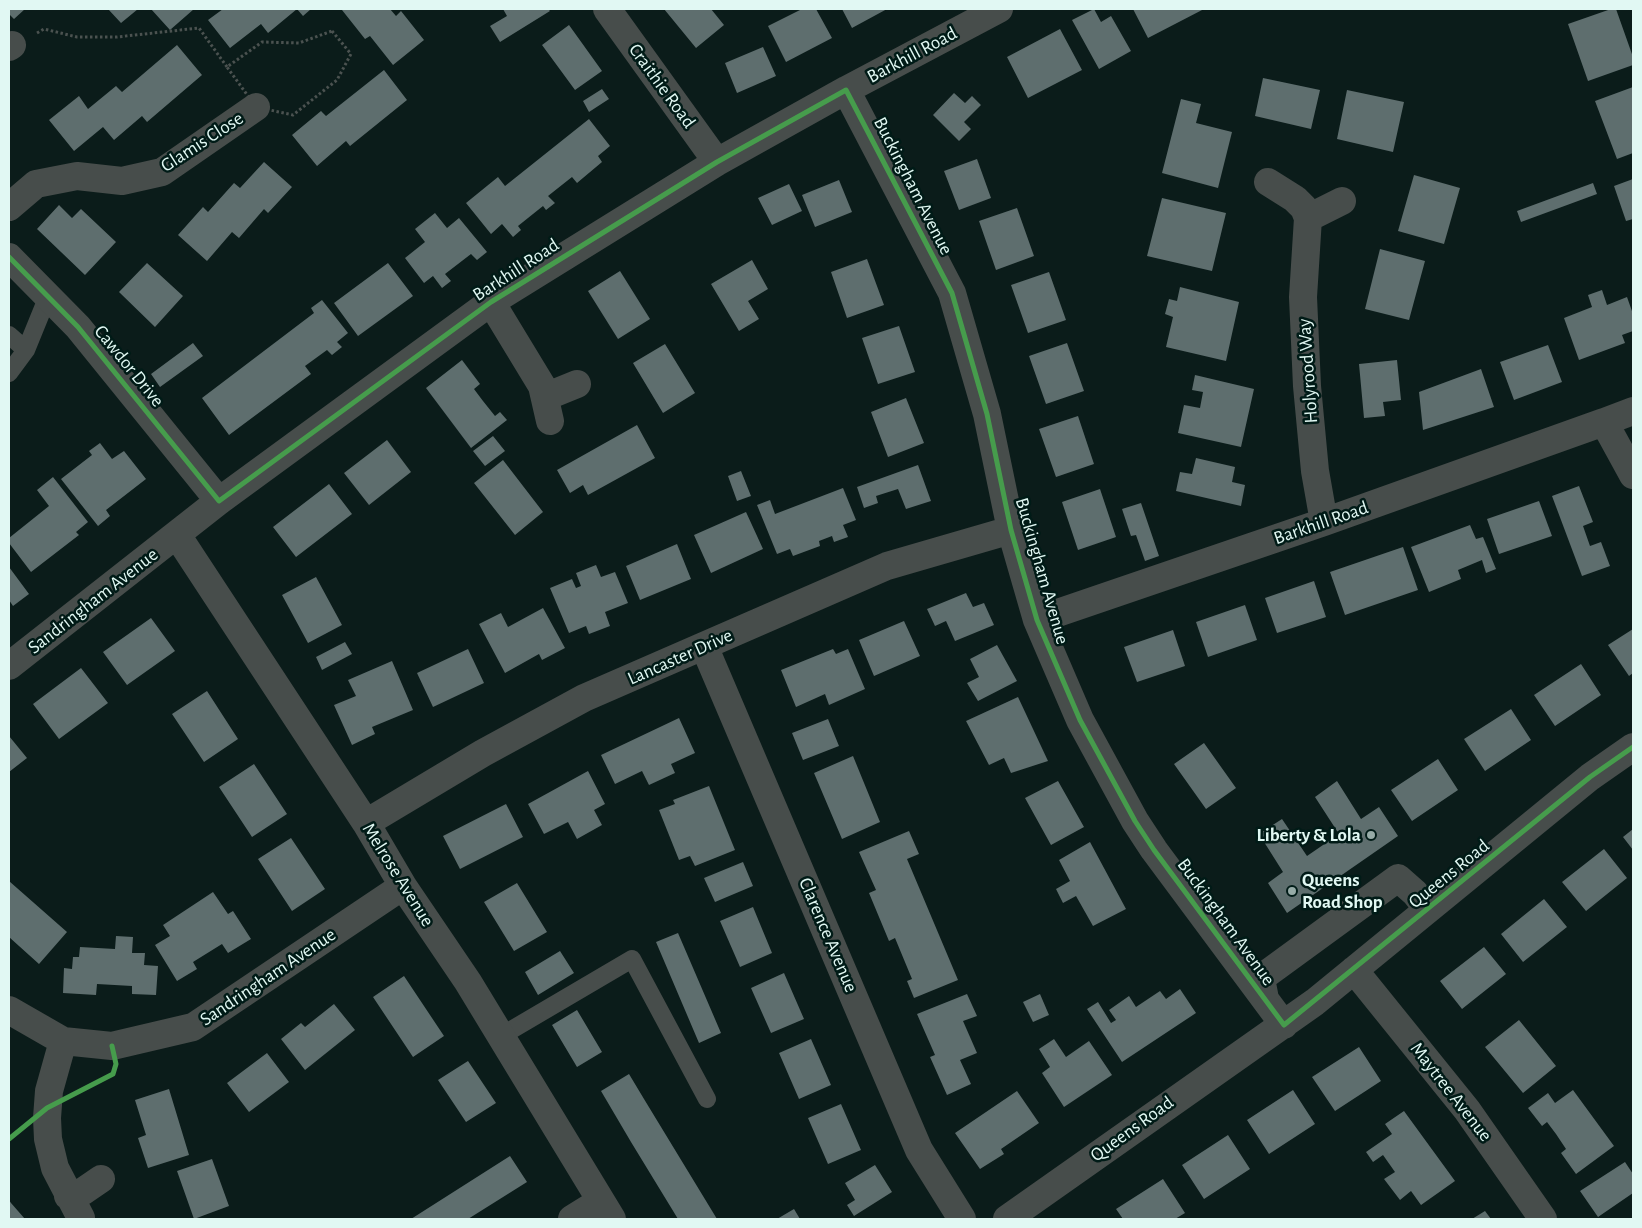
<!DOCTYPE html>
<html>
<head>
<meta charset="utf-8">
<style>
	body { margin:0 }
	#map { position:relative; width:1642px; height:1228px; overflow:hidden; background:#0b1c1a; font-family:"Alegreya Sans",sans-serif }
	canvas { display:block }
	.frame { position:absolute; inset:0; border:10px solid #e1f8f3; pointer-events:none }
</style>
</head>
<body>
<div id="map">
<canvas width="1642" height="1228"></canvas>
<div class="frame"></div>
</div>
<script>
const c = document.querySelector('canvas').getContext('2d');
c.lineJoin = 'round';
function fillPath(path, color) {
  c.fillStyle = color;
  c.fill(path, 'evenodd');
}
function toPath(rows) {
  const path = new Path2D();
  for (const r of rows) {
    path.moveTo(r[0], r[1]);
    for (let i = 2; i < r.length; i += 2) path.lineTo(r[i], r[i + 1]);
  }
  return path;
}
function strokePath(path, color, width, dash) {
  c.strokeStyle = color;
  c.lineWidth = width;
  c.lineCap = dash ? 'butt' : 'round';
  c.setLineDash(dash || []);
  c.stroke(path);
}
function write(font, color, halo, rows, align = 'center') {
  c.font = font + ' "Alegreya Sans",sans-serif';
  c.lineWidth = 5;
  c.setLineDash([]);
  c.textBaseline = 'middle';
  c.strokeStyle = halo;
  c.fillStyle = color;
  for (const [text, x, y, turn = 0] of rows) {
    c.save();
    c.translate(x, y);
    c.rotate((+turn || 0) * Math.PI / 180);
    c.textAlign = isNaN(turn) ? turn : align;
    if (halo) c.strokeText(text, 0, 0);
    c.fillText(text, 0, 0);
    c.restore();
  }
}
fillPath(toPath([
	[9,9,25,9,14,19,9,14],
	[108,9,138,9,121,23],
	[151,9,194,9,170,30],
	[223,9,311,9,303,16,297,9,268,33,261,24,230,48,208,20],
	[343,9,390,9,396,16,401,11,424,40,393,65,370,36,365,39,342,10],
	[503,9,548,9,550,11,500,42,490,26,507,16],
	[664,9,711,9,724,25,696,48],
	[802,9,816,9,832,38,786,62,768,26],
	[842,9,887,9,852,28],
	[1094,9,1101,22,1111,16,1131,51,1099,69,1072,20],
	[1133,9,1204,9,1148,38],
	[1611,9,1616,9,1633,57,1633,65,1588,81,1568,24],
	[569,25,602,71,575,90,542,45],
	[1060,29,1082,70,1028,98,1007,57],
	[177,45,202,75,147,122,142,116,114,140,103,127,74,151,49,120,79,96,88,109,116,86,122,92],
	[763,47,776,76,737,93,725,63],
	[384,70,407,100,350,146,346,141,317,166,292,135,321,111,326,116],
	[1263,78,1320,90,1311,129,1255,116],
	[1633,87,1633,153,1617,159,1595,101],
	[602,89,609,99,589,112,583,101],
	[1347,90,1404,102,1393,152,1337,139],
	[954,93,965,103,972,96,981,105,964,122,971,129,959,141,933,115],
	[1181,99,1201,104,1196,123,1232,132,1218,188,1162,173],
	[589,119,610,146,598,156,602,162,577,183,572,177,548,196,555,203,546,210,543,206,518,226,521,230,513,237,502,224,491,234,466,203,498,177,505,186],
	[977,159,991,198,959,210,944,171],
	[264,162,292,187,268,213,264,209,239,238,232,232,207,261,178,235,203,207,208,212,234,183,240,188],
	[1414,175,1460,188,1444,244,1398,231],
	[1633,179,1633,219,1626,221,1614,186],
	[839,180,852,212,815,227,802,195],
	[1593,183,1597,194,1521,222,1517,211],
	[789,184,802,211,772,225,758,198],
	[1162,198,1226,213,1212,271,1147,256],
	[59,205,72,218,81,209,116,242,85,275,37,229],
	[1017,208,1034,256,996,270,979,221],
	[435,213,447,228,459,218,487,252,477,260,471,254,445,274,451,281,442,288,433,276,424,283,405,258,425,242,415,229],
	[1380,249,1425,261,1409,320,1365,309],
	[867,259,884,305,847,318,831,272],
	[752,260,768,289,748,301,759,319,739,331,711,284],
	[147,263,183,296,155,327,119,292],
	[388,263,413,296,358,336,334,303],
	[620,271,650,319,618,339,588,291],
	[1049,272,1066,320,1028,333,1011,285],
	[1180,287,1239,302,1226,361,1166,347,1173,317,1165,314,1169,299,1177,301],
	[1602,290,1607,305,1627,297,1633,314,1633,331,1622,335,1625,343,1579,360,1564,318,1592,307,1588,295],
	[322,300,348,333,337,342,342,347,332,355,327,350,305,366,311,374,229,435,202,398,314,313,311,308],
	[899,326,915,372,878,384,862,338],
	[193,343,203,356,160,387,151,374],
	[1067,343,1084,391,1046,404,1029,356],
	[665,344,695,393,663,413,633,363],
	[1548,345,1562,382,1514,400,1500,362],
	[462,360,480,384,474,389,483,401,495,416,500,412,507,420,471,448,426,388],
	[1397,360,1401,400,1383,402,1385,416,1364,418,1359,364],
	[1481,369,1494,407,1423,430,1419,392],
	[1195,375,1254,389,1241,447,1178,433,1184,405,1200,408,1203,392,1192,390],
	[906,398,924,443,888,457,871,412],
	[1078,416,1094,464,1056,477,1039,429],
	[637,425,655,458,588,495,583,485,570,493,557,470],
	[493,436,505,451,485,466,473,451],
	[387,440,411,472,369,505,344,473],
	[100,443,112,459,124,451,146,479,106,510,110,516,98,526,61,479,92,455,89,451],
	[1196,458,1235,467,1232,482,1245,485,1241,506,1176,491,1180,472,1192,474],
	[503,460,543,512,515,535,474,483],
	[918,465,931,501,906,509,898,489,876,496,878,503,864,508,857,487],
	[741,471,751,496,737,501,728,476],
	[53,477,88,522,76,532,79,535,31,572,9,543,9,538,49,506,37,490],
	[329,484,352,514,296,557,273,527],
	[1579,486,1593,522,1583,526,1590,546,1601,542,1610,566,1582,576,1552,496],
	[843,488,856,520,843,525,848,537,834,542,832,536,819,541,820,546,793,556,790,549,777,554,757,505,770,500,775,514],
	[1100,489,1116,537,1078,550,1062,502],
	[1539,501,1552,536,1499,554,1487,519],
	[1141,503,1159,556,1145,561,1136,535,1131,536,1122,509],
	[746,512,763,549,711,573,694,535],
	[1470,525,1476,539,1483,537,1496,569,1486,573,1482,560,1458,570,1461,579,1429,592,1411,547],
	[677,544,691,579,640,600,626,566],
	[1403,547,1418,590,1345,615,1330,572],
	[596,565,601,577,615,572,628,603,605,612,610,626,589,634,586,626,569,633,550,588,572,579,576,588,581,586,576,573],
	[9,567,29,594,13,606,9,600],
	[316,577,342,625,308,643,282,595],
	[1314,581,1326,617,1277,633,1265,598],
	[966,593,973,607,984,603,994,625,955,641,946,621,935,626,927,609],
	[1245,605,1257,640,1208,657,1196,622],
	[543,608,565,648,542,660,539,654,505,673,479,624,501,613,508,627],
	[151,618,175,651,127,685,103,652],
	[904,621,920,656,874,676,859,640],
	[1633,629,1633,673,1629,676,1608,645],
	[1173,630,1185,666,1137,682,1124,647],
	[345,642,352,654,322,670,316,657],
	[997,645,1017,681,978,701,967,683,979,677,970,659],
	[468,649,484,683,433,707,417,673],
	[833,649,836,654,848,649,865,689,829,705,825,694,796,707,781,670],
	[392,661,413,710,372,727,375,734,352,745,334,705,356,696,348,680],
	[1581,664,1601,695,1555,726,1534,695],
	[81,668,108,703,59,739,33,704],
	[207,691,238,739,204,762,172,714],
	[1018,697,1048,761,1011,773,1004,758,989,765,966,721],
	[1511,709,1531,740,1485,771,1464,739],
	[679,718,695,753,671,764,675,773,649,785,642,771,615,784,601,755],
	[828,719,839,746,803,760,792,733],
	[9,736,27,758,9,772],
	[1204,743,1236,788,1206,809,1174,764],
	[853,756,880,822,842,839,814,773],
	[1438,759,1458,790,1412,821,1391,790],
	[254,764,287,814,252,837,219,787],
	[588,771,605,804,594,810,602,825,577,839,568,822,544,834,528,804],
	[1058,781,1084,827,1051,845,1025,798],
	[1337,781,1361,819,1379,807,1398,836,1287,913,1268,883,1283,872,1259,834,1282,819,1307,856,1339,834,1315,797],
	[709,786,735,850,695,866,690,856,679,860,659,810,675,804,673,800],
	[506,804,523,837,460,869,443,836],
	[1633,829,1633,850,1623,837],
	[909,831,919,854,907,859,958,980,914,998,907,981,912,979,895,938,889,941,869,893,876,890,859,852],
	[291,838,325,889,292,911,258,859],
	[1090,842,1126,909,1093,926,1076,896,1063,903,1056,889,1070,881,1059,860],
	[1604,849,1627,878,1586,911,1562,882],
	[743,862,753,886,715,902,704,878],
	[9,881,67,932,39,964,9,937],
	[517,883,547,932,514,951,484,902],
	[213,892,228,914,233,911,251,939,228,953,222,944,193,962,197,969,177,981,155,945,170,936,163,925],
	[1544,899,1567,927,1523,962,1501,934],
	[753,907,772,953,740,967,720,921],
	[678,933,721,1033,699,1043,656,942],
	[116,936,133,937,132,953,145,953,144,965,158,966,156,995,132,994,132,986,97,984,96,995,63,993,64,968,72,969,73,957,79,957,80,947,115,949],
	[1484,947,1506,974,1462,1009,1440,981],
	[560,951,574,973,538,995,525,972],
	[784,973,804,1019,771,1033,751,988],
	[404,976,444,1036,413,1057,373,997],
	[1180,989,1196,1013,1122,1062,1087,1009,1098,1002,1111,1023,1116,1020,1109,1010,1129,996,1136,1007,1160,991,1166,999],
	[967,994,977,1016,963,1021,977,1053,960,1060,971,1084,947,1095,930,1057,935,1055,917,1014],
	[1040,994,1049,1015,1033,1022,1023,1002],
	[334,1004,355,1030,305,1070,281,1039,301,1023,305,1027],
	[577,1010,602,1052,577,1067,552,1025],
	[1519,1020,1556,1066,1523,1093,1485,1047],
	[811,1039,831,1085,799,1099,779,1053],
	[1054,1039,1066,1057,1089,1041,1112,1075,1064,1107,1042,1073,1050,1067,1039,1049],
	[1359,1047,1381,1081,1335,1111,1312,1077],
	[267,1053,289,1082,249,1112,227,1083],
	[468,1061,496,1103,466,1122,438,1080],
	[629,1074,644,1099,717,1219,678,1219,631,1142,601,1091],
	[169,1089,189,1155,148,1168,138,1138,146,1135,135,1100],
	[1293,1090,1315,1124,1269,1154,1247,1120],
	[1573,1090,1614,1146,1576,1174,1561,1153,1566,1149,1556,1134,1547,1122,1542,1126,1528,1108,1548,1093,1555,1103],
	[1017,1091,1039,1123,1001,1149,1004,1154,980,1169,955,1133],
	[841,1104,861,1150,828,1164,808,1118],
	[1404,1111,1455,1181,1421,1205,1411,1191,1400,1200,1384,1179,1395,1172,1383,1155,1373,1162,1366,1152,1392,1134,1385,1124],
	[1228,1135,1250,1169,1204,1199,1182,1165],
	[510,1156,527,1182,468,1219,411,1219],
	[212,1159,229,1206,194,1219,177,1171],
	[1625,1162,1633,1174,1633,1193,1598,1217,1580,1191],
	[875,1165,892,1192,854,1216,847,1205,855,1200,845,1183],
	[1163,1179,1185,1213,1175,1219,1123,1219,1116,1209],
	[9,1200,11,1203,25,1219,9,1219],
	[794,1209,800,1219,777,1219],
	[1485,1211,1491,1219,1472,1219]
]), '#5e6e6e');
strokePath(toPath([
	[332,31,351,54,337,80,293,115,256,107,227,67,262,42,299,43,332,31],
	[37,33,44,29,77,37,117,37,199,28,227,67]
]), '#4b5250', 3, [2.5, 2.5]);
strokePath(toPath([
	[9,335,26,350],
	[9,373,26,350,48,296],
	[501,1036,632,959,707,1099]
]), '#474d4b', 18);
strokePath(toPath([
	[607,9,717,162],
	[9,47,12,45],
	[846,90,952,293,987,414,1011,530,1037,620,1080,720,1135,821,1154,850,1284,1025],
	[1268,182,1295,199,1304,208,1308,218,1303,297,1307,386,1315,471,1324,522],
	[9,207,36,184,77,176,122,181,162,172,256,107],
	[1308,218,1342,201],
	[9,257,78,327,219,501],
	[491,302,542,386,550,421],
	[545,397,577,384],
	[1604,422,1633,411],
	[177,535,366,823,403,886,468,982,612,1219],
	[1037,620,1324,522,1604,422,1633,475],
	[704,646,919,1150,962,1219],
	[9,666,219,501,491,302,717,162,846,90,999,9],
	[366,823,483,753,584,698,887,566,1011,530],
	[1354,970,1467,1110,1543,1219],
	[1265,999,1261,978,1398,878,1415,893,1422,902,1424,912],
	[9,1010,63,1041],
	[68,1196,82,1192,101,1179],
	[81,1218,55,1168,48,1139,47,1118,49,1091,63,1041,112,1046,193,1027,403,886],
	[572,1219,601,1201],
	[1007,1219,1315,1002,1590,777,1633,747]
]), '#474d4b', 28);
strokePath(toPath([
	[9,257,78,327,219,501,491,302,717,162,846,90,952,293,987,414,1011,530,1037,620,1080,720,1135,821,1154,850,1284,1025,1590,777,1633,747],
	[9,1139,47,1108,113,1074,116,1064,112,1046]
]), '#469c4c', 5);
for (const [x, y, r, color] of [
	[1371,835,5,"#96aba7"],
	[1292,891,5,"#96aba7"]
]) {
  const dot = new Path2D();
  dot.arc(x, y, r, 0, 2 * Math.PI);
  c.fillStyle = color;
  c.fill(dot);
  strokePath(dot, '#001b17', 2);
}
write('19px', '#e1f8f3', '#001b17', [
	["Barkhill Road",912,55,-28],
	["Craithie Road",662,86,54],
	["Glamis Close",202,142,-33],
	["Buckingham Avenue",913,186,63],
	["Barkhill Road",516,270,-33],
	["Cawdor Drive",129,366,51],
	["Holyrood Way",1308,371,-94],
	["Barkhill Road",1321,523,-19],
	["Buckingham Avenue",1042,571,74],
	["Sandringham Avenue",93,601,-38],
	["Lancaster Drive",680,657,-24],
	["Queens Road",1449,874,-39],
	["Melrose Avenue",398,875,58],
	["Buckingham Avenue",1226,922,54],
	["Clarence Avenue",828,935,67],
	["Sandringham Avenue",268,977,-34],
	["Maytree Avenue",1451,1092,52],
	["Queens Road",1132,1129,-36]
]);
write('bold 19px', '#e1f8f3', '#001b17', [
	["Liberty & Lola",1361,835],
	["Queens",1302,880,"left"],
	["Road Shop",1302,902,"left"]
], 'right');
</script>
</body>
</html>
